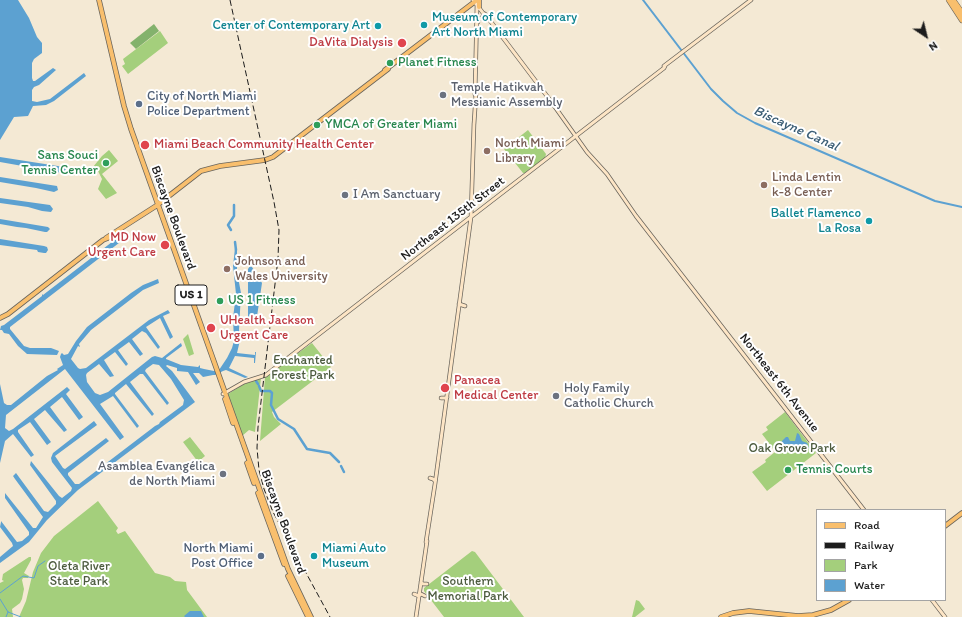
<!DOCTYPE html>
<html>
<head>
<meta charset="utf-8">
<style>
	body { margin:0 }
	#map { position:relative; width:962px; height:617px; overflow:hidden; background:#f4e9d4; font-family:Itim,sans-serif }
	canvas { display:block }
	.legend { position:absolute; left:816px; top:509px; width:130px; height:92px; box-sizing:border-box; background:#fff; border:1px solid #a4a4a4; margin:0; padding:5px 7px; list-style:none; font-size:12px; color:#1c1c1c }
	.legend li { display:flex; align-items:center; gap:8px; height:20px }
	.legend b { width:20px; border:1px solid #a4a4a4 }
	.north { position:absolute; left:906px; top:16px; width:40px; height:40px; -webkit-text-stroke:3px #fff; paint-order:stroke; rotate:145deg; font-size:11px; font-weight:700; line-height:16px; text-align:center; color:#1c1c1c }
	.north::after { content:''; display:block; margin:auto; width:14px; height:18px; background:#1c1c1c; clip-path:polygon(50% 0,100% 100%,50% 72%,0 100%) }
</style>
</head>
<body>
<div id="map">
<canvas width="962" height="617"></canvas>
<ul class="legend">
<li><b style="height:5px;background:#f9bf6d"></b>Road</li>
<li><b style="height:5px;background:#1c1c1c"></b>Railway</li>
<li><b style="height:11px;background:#a4cf7c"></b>Park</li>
<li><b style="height:11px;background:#5ca1d1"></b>Water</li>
</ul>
<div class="north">N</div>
</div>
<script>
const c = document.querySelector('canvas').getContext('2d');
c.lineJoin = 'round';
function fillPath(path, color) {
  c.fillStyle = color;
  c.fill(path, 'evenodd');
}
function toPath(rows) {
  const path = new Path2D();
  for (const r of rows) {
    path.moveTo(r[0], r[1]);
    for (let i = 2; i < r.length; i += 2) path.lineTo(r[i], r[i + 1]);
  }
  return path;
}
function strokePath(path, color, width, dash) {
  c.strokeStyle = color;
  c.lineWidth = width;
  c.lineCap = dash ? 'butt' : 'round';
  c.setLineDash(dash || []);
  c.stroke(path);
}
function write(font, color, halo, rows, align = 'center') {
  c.font = font + ' Itim,sans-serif';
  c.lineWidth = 4;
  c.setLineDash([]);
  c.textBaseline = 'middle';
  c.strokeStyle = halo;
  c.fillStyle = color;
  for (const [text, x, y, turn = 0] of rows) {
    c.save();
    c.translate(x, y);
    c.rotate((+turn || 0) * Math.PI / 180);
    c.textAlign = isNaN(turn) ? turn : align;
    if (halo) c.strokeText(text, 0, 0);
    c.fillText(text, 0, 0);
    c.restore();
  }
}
fillPath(toPath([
	[160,31,168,43,128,74,122,66,125,64,123,59],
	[528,130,546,154,545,158,525,173,523,173,504,149],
	[109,150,118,161,102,174,117,193,106,199,98,189,102,179,97,169,93,167,102,156],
	[188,334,194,354,189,356,183,339],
	[312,343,331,367,272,412,274,417,281,424,260,441,265,377],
	[261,378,255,432,249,430,242,436,228,394,244,384],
	[785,412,816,453,767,491,752,472,766,462,765,460,775,452,775,451,762,434,768,430,766,427],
	[190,437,205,456,198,462,183,442],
	[98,501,118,528,116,531,118,534,125,531,155,573,170,577,175,581,186,582,187,590,207,617,19,617,26,601,33,572,41,553,54,536],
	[472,551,475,552,524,617,444,617,424,591,424,588],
	[29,557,31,557,31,560,24,573,29,576,28,578,23,578,22,580,24,589,22,599,20,603,12,609,13,617,0,617,0,583,4,581,2,580,3,574],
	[636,600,639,601,645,609,635,617,632,617]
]), '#a4cf7c');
fillPath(toPath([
	[154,24,159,31,136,49,130,43]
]), '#83b26c');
fillPath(toPath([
	[0,0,18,0,29,18,37,37,42,43,42,53,34,59,32,63,32,78,33,81,35,81,53,68,56,70,39,85,34,87,32,90,32,101,37,102,50,99,84,73,86,76,54,101,46,105,33,106,28,116,14,117,0,140],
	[0,157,64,167,66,170,62,173,0,162],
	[0,177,57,186,58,190,54,192,36,188,0,182],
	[0,198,50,205,53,209,51,212,42,211,28,207,0,203],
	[0,219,48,227,50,229,47,232,45,232,26,228,17,227,0,224],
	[125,232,128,236,10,327,10,329,24,346,30,348,51,348,59,351,57,355,27,354,18,346,9,334,4,333,2,330,0,330,1,326,4,325,42,296,42,294,43,295],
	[0,239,44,246,47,247,48,250,46,253,44,253,38,252,37,250,0,245],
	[235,248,237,248,237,272,241,293,239,330,241,336,237,353,255,355,255,352,256,352,255,363,254,363,254,358,235,356,229,368,248,377,245,378,226,370,223,371,215,375,213,375,203,377,199,373,193,373,200,382,196,385,188,372,177,371,177,368,167,365,166,366,172,371,195,402,78,490,47,520,29,542,0,563,0,557,13,546,12,543,0,527,1,522,1,521,17,542,22,541,29,535,29,532,5,498,5,493,33,528,36,528,43,517,15,479,13,476,16,473,44,511,48,512,56,504,56,501,30,465,31,461,59,496,62,498,71,491,72,488,52,462,51,458,53,453,94,421,97,425,55,456,63,468,65,469,106,438,109,441,68,473,68,475,75,484,79,484,155,426,159,424,160,422,183,405,184,400,171,379,159,365,153,364,146,369,145,371,169,403,167,405,143,374,140,374,130,382,154,414,152,416,126,384,115,393,115,394,139,426,137,428,113,396,100,404,124,437,120,440,65,369,6,415,5,428,9,431,13,429,67,387,70,390,66,394,83,417,79,420,62,397,50,407,67,430,64,432,45,410,34,419,51,442,47,445,30,422,18,430,18,432,34,455,31,457,13,434,5,441,0,463,0,384,4,403,7,405,11,405,47,376,58,370,57,369,63,365,60,357,61,354,62,353,64,355,68,354,76,341,87,327,131,293,143,285,158,279,159,283,143,290,91,330,79,344,80,347,78,346,71,359,78,368,80,369,86,368,149,320,168,310,170,313,163,316,173,337,170,339,160,318,146,327,160,347,158,349,146,333,142,331,132,339,143,354,140,356,129,342,118,350,128,364,126,366,115,352,104,360,114,376,110,377,99,364,87,373,86,375,87,382,95,393,100,395,108,392,152,357,155,356,162,358,181,343,182,346,166,358,166,359,181,365,198,367,200,365,200,368,204,369,214,371,219,370,227,358,232,348,234,341,233,318,236,294,233,266],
	[250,266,252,267,262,283,256,323,248,323,248,269],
	[797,433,799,434,802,441,807,443,809,448,802,449,796,446,788,444,786,445,788,451,785,453,783,453,781,445,782,441,786,437,788,437,790,441,795,441],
	[190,611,201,611,204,617,185,617,184,616]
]), '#5ca1d1');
strokePath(toPath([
	[0,593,23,576,34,578,38,566,45,561],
	[0,599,8,612,21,617],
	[6,617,8,612]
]), '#5ca1d1', 1);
strokePath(toPath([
	[643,0,711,89,723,101,737,113,755,123,935,201,962,207]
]), '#5ca1d1', 2);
strokePath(toPath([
	[231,230,228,225,234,216,234,205],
	[235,242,236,250],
	[256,381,258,384],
	[259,386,261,391,270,391,272,393,271,405,278,419,294,429,307,449,330,453,339,462],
	[341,466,344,472]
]), '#5ca1d1', 2.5);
const secondary = toPath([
	[473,0,483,13],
	[483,13,485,14,550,100,587,152,607,174,636,216,864,510],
	[478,22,478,20,484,16],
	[664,66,751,0],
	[475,95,477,5],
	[474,124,476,93],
	[459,304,465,306],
	[223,394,244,382,266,375,651,78,664,68,665,66],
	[441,398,445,398,447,397],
	[430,478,433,479,435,481],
	[435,484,471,217,474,123],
	[426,542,435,484],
	[421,582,423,584,427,584],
	[414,594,419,596,421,594,425,596],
	[932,600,945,617],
	[416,617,427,541]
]);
const primary = toPath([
	[99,0,124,106,131,129,288,569,311,617],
	[479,0,479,7],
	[385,70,477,0],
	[106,238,156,206,201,171,220,166,265,160,273,157,388,69],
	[0,318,8,314,103,240,108,238],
	[225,399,233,423],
	[247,463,254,483],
	[258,493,284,564],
	[945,526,962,513],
	[288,576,308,617],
	[721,617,733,613,749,611,798,616,813,615,831,610,849,600]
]);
const motorway = toPath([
	[949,0,962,20],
	[953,0,962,13]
]);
strokePath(secondary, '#68645c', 4.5);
strokePath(primary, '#68645c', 5.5);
strokePath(motorway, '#68645c', 6);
strokePath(secondary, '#fde5c5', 3);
strokePath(primary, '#f9bf6d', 4);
strokePath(motorway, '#f9bf6d', 5);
strokePath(toPath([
	[230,0,274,202,279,230,278,259,258,427,257,448,259,470,264,489,273,512,330,617]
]), '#1c1c1c', 1, [6, 3]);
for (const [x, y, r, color] of [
	[424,25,4,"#0f9aa8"],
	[378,26,4,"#0f9aa8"],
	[402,43,5,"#e0444e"],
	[390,63,4,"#2e9e5b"],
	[443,95,4,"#6b7280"],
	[139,104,4,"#5c6f8a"],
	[317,125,4,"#2e9e5b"],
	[145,145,5,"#e0444e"],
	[487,151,4,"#8d6e63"],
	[106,163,4,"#2e9e5b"],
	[764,185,4,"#8d6e63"],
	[345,195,4,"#6b7280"],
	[869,221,4,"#0f9aa8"],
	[165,245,5,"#e0444e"],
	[227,269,4,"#8d6e63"],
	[220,301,4,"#2e9e5b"],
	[211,328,5,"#e0444e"],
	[445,388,5,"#e0444e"],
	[556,396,4,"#6b7280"],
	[788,470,4,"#2e9e5b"],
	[223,474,4,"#6b7280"],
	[261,556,4,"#5c6f8a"],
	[314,556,4,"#0f9aa8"]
]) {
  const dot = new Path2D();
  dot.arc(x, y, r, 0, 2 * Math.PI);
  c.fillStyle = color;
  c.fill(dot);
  strokePath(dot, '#fff', 1.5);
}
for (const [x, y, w] of [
	[191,295,32]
]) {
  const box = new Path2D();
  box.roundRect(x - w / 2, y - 10, w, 20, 3);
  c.fillStyle = '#fff';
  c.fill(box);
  strokePath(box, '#1c1c1c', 1);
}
write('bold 12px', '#1c1c1c', null, [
	["US 1",191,295]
]);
write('13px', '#0d838f', '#fff', [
	["Museum of Contemporary",432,18],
	["Art North Miami",432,33],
	["Center of Contemporary Art",370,26,"right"],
	["Ballet Flamenco",861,214,"right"],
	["La Rosa",861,229,"right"],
	["Miami Auto",322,549],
	["Museum",322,564]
], 'left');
write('13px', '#be3a42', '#fff', [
	["DaVita Dialysis",393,43,"right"],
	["Miami Beach Community Health Center",154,145],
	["MD Now",156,238,"right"],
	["Urgent Care",156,253,"right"],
	["UHealth Jackson",220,321],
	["Urgent Care",220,336],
	["Panacea",454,381],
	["Medical Center",454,396]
], 'left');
write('13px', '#27864d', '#fff', [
	["Planet Fitness",398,63],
	["YMCA of Greater Miami",325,125],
	["Sans Souci",98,156,"right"],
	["Tennis Center",98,171,"right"],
	["US 1 Fitness",228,301],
	["Tennis Courts",796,470]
], 'left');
write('13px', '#5b616d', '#fff', [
	["Temple Hatikvah",451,88],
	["Messianic Assembly",451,103],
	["I Am Sanctuary",353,195],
	["Holy Family",564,389],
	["Catholic Church",564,404],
	["Asamblea Evangélica",215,467,"right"],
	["de North Miami",215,482,"right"]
], 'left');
write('13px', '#4e5e75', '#fff', [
	["City of North Miami",147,97],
	["Police Department",147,112],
	["North Miami",253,549,"right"],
	["Post Office",253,564,"right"]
], 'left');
write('13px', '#785e54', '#fff', [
	["North Miami",495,144],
	["Library",495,159],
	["Linda Lentin",772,178],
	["k-8 Center",772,193],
	["Johnson and",235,262],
	["Wales University",235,277]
], 'left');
write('13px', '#1c1c1c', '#fff', [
	["Biscayne Boulevard",173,218,70],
	["Northeast 135th Street",453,219,-38],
	["Northeast 6th Avenue",779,383,52],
	["Biscayne Boulevard",283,522,70]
]);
write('13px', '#4c5b3e', '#fff', [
	["Enchanted",303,361],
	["Forest Park",303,376],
	["Oak Grove Park",792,449],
	["Oleta River",79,567],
	["State Park",79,582],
	["Southern",468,582],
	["Memorial Park",468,597]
]);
write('italic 14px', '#3c5e76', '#fff', [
	["Biscayne Canal",796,129,24]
]);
</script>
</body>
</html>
